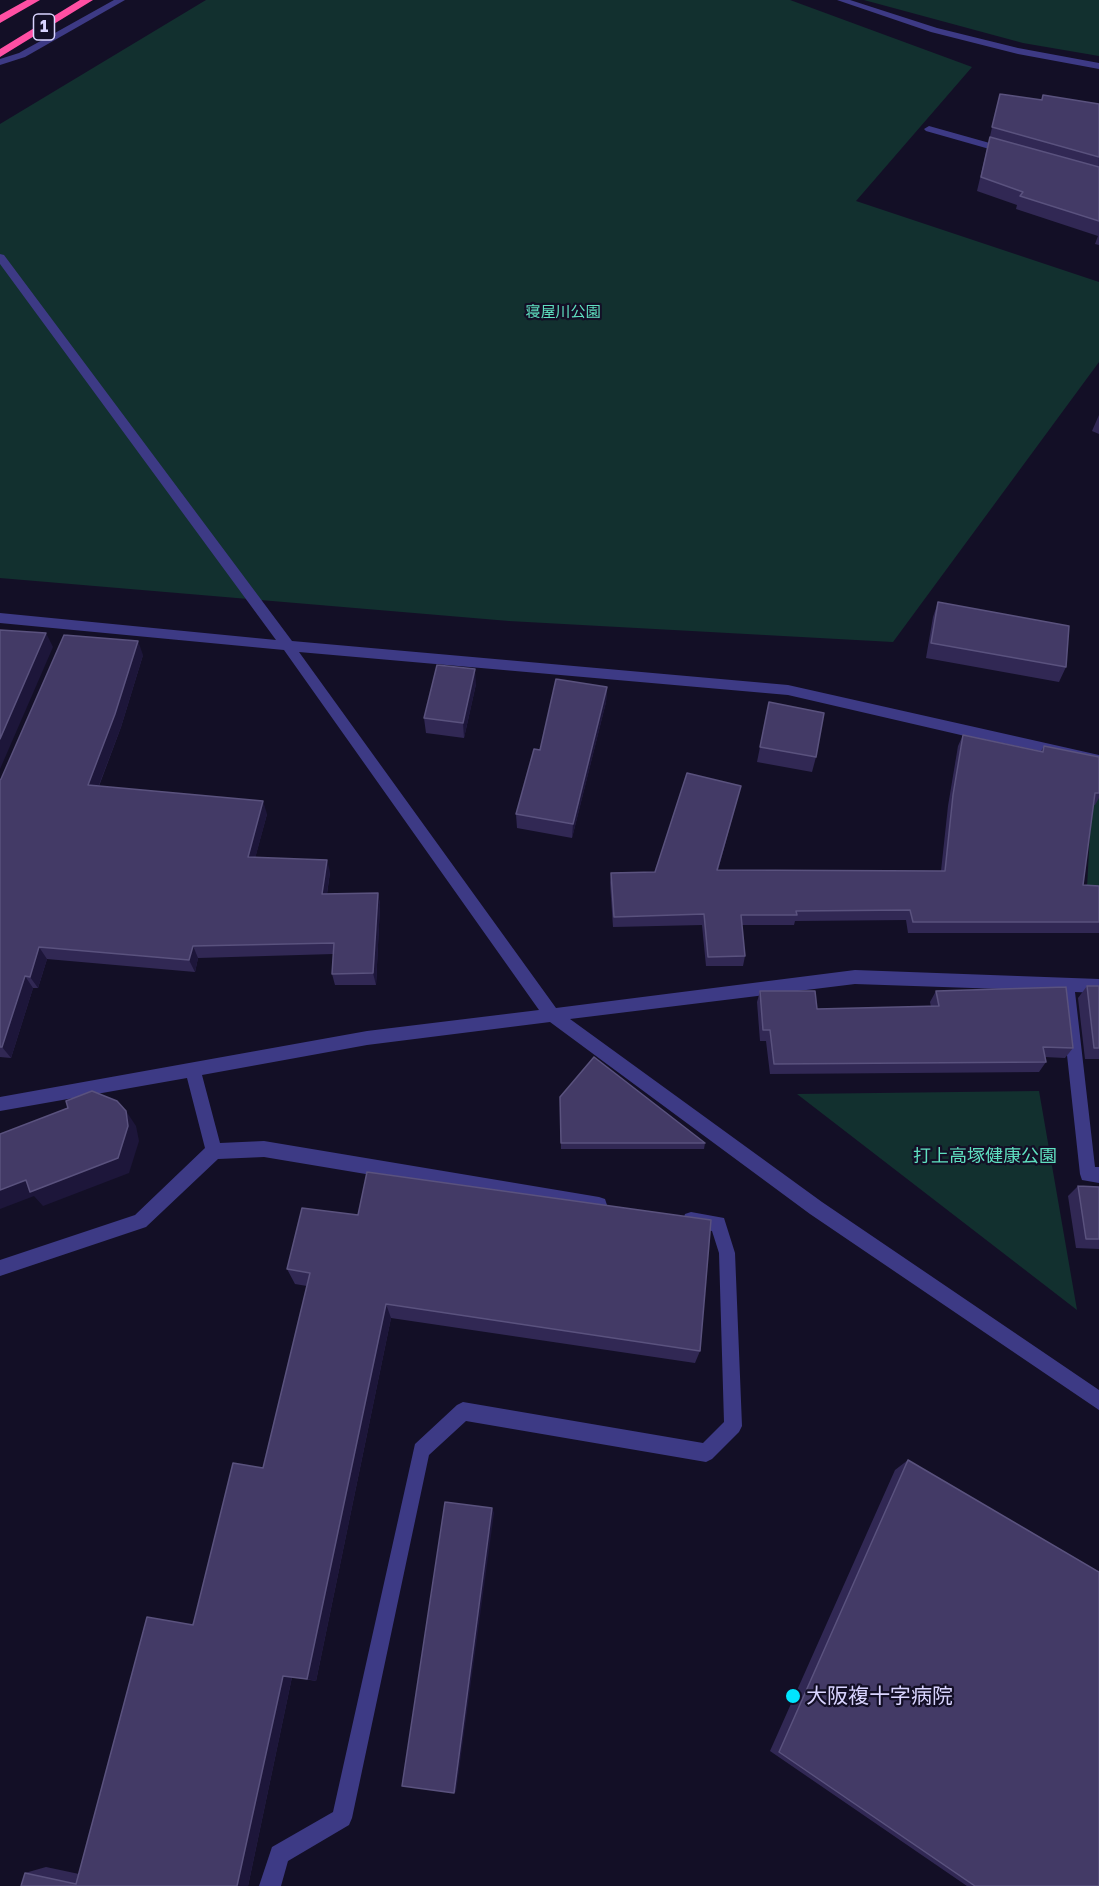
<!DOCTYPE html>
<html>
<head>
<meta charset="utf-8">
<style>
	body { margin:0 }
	canvas { display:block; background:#130f26 }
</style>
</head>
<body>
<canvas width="1099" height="1886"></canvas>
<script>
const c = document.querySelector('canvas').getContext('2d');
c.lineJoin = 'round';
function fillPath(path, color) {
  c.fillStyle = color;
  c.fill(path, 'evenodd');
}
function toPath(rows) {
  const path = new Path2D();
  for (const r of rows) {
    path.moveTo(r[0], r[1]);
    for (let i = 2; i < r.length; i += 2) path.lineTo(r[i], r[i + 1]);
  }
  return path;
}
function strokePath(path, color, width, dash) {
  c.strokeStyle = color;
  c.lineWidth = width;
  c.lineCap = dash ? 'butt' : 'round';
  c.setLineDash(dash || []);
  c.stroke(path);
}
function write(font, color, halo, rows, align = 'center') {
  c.font = font + ' "Golos Text","Noto Sans JP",sans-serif';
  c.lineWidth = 4.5;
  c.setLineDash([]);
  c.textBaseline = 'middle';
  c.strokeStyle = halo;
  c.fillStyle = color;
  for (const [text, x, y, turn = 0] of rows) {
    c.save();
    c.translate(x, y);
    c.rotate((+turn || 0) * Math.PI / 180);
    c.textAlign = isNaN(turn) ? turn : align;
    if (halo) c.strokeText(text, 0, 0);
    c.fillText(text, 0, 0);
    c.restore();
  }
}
fillPath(toPath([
	[206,0,790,0,972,67,856,201,1099,282,1099,362,893,642,509,621,0,578,0,124],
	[864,0,1099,0,1099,56,1023,43],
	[1093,776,1099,777,1099,889,1087,888],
	[1039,1091,1077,1310,797,1094]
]), '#12302f');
fillPath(toPath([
	[114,0,125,0,25,57,0,65,0,59,19,53,114,0],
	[837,0,850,0,937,28,1018,48,1099,63,1099,69,1018,54,931,32,837,0],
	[929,126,1011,149,1012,151,1007,154,926,131,924,129,929,126],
	[0,254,4,255,292,641,788,685,1099,755,1099,767,788,695,299,652,556,1008,855,970,1099,979,1099,993,1075,992,1095,1167,1099,1167,1099,1183,1082,1180,1080,1174,1060,991,855,984,570,1019,822,1202,1099,1390,1099,1410,810,1214,550,1022,367,1045,202,1075,220,1143,264,1141,599,1197,605,1199,607,1205,605,1211,599,1213,264,1157,218,1159,146,1227,0,1276,0,1260,135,1215,205,1148,187,1078,0,1111,0,1097,367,1031,539,1010,284,650,0,623,0,613,276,640,0,264,0,254],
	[691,1212,724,1218,735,1253,742,1426,739,1432,712,1459,706,1462,466,1421,429,1455,352,1818,349,1825,288,1861,281,1886,259,1886,272,1847,333,1812,415,1444,457,1405,463,1402,703,1443,724,1422,719,1253,712,1231,685,1226,683,1220,685,1214,691,1212]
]), '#3d3a85');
fillPath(toPath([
	[27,0,40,0,0,23,0,15,27,0],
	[80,0,93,0,0,57,0,49,80,0]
]), '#ff4fa3');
fillPath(toPath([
	[1000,94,1041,100,1043,95,1099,104,1099,245,1095,244,1098,236,1016,209,1017,205,977,191],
	[1099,415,1099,434,1092,431],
	[938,602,1066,667,1059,682,926,658,933,617],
	[143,655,121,727,99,786,267,814,255,858,330,872,327,894,378,893,380,905,376,985,335,985,332,974,333,954,198,958,195,972,47,959,38,988,33,988,11,1058,0,1057,0,780],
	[476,684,464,738,426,733,424,718],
	[607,687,606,702,572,838,517,828,516,814,540,750],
	[769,702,816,757,812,772,757,762],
	[963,735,1041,751,1044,746,1099,757,1099,798,1095,805,1093,805,1083,885,1099,886,1099,933,908,933,906,920,795,921,794,925,742,925,745,956,743,966,706,966,702,925,613,927,610,883,611,873,655,872,738,797,718,870,941,871,948,806,958,746],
	[1087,986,1099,986,1099,1059,1085,1059,1078,998],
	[760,991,817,1009,931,1007,930,1002,936,991,1073,1048,1065,1058,1045,1057,1046,1062,1039,1072,770,1074,766,1041,760,1041,757,1002],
	[560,1097,705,1143,704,1149,561,1149],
	[1078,1186,1099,1187,1099,1249,1076,1248,1068,1196],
	[302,1208,700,1351,695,1363,391,1318,316,1681,292,1677,248,1886,21,1886,25,1873,46,1867,79,1874,263,1468,307,1286,295,1284,287,1269],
	[908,1460,1099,1886,967,1886,770,1751,895,1470]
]), '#312854');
fillPath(toPath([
	[46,633,53,647,0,769,0,739],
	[138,641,143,655,121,727,94,798,88,785],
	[475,669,476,684,464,738,463,723],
	[607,687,606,702,572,838,573,824],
	[741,786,738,797,715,880,717,870],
	[263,801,267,814,252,870,248,857],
	[327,860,330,872,325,906,322,894],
	[378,893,380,905,376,985,373,973],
	[193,946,198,958,195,972,189,960],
	[39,947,47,959,38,988,30,977],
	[25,976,33,988,11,1058,2,1047],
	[126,1111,136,1126,139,1141,129,1173,43,1206,34,1196,0,1209,0,1190,26,1180],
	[386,1304,391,1318,316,1681,307,1679],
	[492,1508,494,1513,456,1792,454,1793],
	[283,1676,292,1677,248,1886,237,1886]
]), '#1d163a');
const building = toPath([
	[1000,94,1042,100,1043,95,1099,104,1099,157,992,127,1000,94],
	[990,137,1099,167,1099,221,1020,196,1023,192,981,177,990,137],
	[938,602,1069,626,1066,667,931,643,938,602],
	[0,630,46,633,0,739,0,630],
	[64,635,138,641,115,714,88,785,263,801,248,857,327,860,322,894,378,893,373,973,332,974,334,943,193,946,189,960,39,947,30,977,25,976,2,1047,0,1047,0,780,1,779,64,635],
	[437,665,475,669,463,723,424,718,437,665],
	[556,679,607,687,573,824,516,814,534,749,540,750,556,679],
	[769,702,824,713,816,757,760,747,769,702],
	[963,735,1043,752,1044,746,1099,757,1099,793,1095,793,1083,885,1099,886,1099,922,913,922,910,910,796,911,797,915,741,915,745,956,708,957,704,914,614,917,611,873,655,872,687,773,741,786,717,870,945,871,953,795,963,735],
	[1087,986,1099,986,1099,1048,1094,1048,1087,986],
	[1066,987,1073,1048,1043,1047,1046,1062,774,1064,770,1030,763,1030,760,991,815,991,817,1009,939,1006,936,991,1066,987],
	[594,1057,705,1143,561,1143,560,1097,594,1057],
	[92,1091,117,1101,126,1111,128,1126,118,1158,30,1192,26,1180,0,1190,0,1134,68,1108,66,1101,92,1091],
	[367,1172,711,1220,700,1351,386,1304,307,1679,283,1676,237,1886,21,1886,25,1873,76,1884,147,1617,193,1625,233,1463,263,1468,310,1273,287,1269,302,1208,358,1215,367,1172],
	[1078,1186,1099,1187,1099,1239,1086,1239,1078,1186],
	[908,1460,1099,1572,1099,1886,975,1886,779,1752,908,1460],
	[445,1502,492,1508,454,1793,402,1786,445,1502]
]);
fillPath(building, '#433a66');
strokePath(building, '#5a527e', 1.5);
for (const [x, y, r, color] of [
	[793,1696,8,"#00e5ff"]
]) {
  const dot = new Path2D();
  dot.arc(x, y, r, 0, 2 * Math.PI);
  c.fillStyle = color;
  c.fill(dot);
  strokePath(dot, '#130f26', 2);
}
write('15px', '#5fe0c0', '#130f26', [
	["寝屋川公園",563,312]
]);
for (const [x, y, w] of [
	[44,27,21]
]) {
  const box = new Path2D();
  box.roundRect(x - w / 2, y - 13, w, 26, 4.5);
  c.fillStyle = '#130f26';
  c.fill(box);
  strokePath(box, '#d9d4ff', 1.5);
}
write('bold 16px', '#d9d4ff', null, [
	["1",44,27]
]);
write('18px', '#5fe0c0', '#130f26', [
	["打上高塚健康公園",985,1156]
]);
write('21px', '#d9d4ff', '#130f26', [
	["大阪複十字病院",806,1696]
], 'left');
</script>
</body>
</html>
